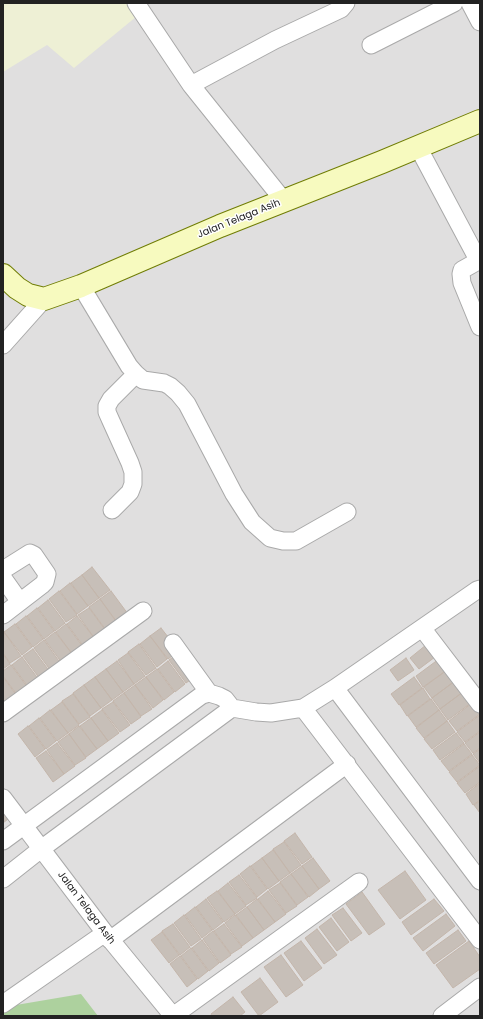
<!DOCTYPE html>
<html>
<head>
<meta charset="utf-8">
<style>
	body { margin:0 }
	#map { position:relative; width:483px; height:1019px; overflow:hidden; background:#f2efe9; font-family:Poppins,sans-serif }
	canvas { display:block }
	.frame { position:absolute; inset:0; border:4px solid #222; pointer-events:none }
</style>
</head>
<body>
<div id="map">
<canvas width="483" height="1019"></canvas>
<div class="frame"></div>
</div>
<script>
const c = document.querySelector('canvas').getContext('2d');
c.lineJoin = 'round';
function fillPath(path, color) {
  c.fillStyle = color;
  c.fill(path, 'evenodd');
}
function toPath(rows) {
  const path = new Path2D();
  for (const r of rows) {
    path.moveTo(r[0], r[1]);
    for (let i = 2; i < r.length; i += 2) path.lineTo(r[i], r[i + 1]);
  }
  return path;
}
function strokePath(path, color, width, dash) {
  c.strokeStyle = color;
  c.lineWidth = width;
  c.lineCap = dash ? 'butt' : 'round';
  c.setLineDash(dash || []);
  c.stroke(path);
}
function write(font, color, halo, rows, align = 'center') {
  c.font = font + ' Poppins,sans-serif';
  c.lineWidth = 3;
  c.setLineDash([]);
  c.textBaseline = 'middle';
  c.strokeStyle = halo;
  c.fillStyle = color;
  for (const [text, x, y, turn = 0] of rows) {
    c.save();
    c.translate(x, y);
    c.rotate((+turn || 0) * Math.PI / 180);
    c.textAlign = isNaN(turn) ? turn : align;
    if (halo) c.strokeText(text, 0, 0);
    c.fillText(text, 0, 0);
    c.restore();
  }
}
fillPath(toPath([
	[3,3,480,3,480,1016,3,1016]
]), '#e0dfdf');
fillPath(toPath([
	[3,3,144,3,148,7,74,68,47,45,3,72]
]), '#eef0d5');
fillPath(toPath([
	[3,993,16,1005,81,994,98,1016,3,1016]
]), '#add19e');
const building = toPath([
	[92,567,110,590,99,598,82,575,92,567],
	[82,575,99,598,88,606,71,583,82,575],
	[70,583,88,606,77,614,60,591,70,583],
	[59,591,77,615,66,622,49,599,59,591],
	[111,591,128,614,117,622,100,599,111,591],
	[100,599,117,623,106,630,89,607,100,599],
	[48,600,65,623,55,631,38,608,48,600],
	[37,608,54,631,44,639,27,616,37,608],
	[89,608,106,631,95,639,78,615,89,608],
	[26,616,43,639,33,647,16,624,26,616],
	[77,616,95,639,84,647,67,624,77,616],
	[15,624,32,647,22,655,4,632,15,624],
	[66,624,83,647,73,655,56,632,66,624],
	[161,628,179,651,168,659,150,636,161,628],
	[4,632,21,656,10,663,3,653,4,632],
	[55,632,73,655,62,663,45,640,55,632],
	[150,636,167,659,157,667,140,644,150,636],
	[44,640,61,664,51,671,34,648,44,640],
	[139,644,156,668,146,675,128,652,139,644],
	[426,645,435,657,419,669,410,658,426,645],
	[33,649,50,672,40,679,23,656,33,649],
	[128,653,145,676,134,684,118,660,128,653],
	[179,653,196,676,186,683,169,660,179,653],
	[3,654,10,664,3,669,3,654],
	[22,657,39,680,29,688,12,665,22,657],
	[406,658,414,670,398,681,390,670,406,658],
	[439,659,447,670,423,687,416,676,439,659],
	[117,661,134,684,123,692,106,669,117,661],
	[168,661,185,684,175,692,158,669,168,661],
	[11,665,28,688,18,696,3,676,3,671,11,665],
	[106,669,123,692,112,700,95,677,106,669],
	[157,669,174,692,164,700,146,677,157,669],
	[447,670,455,681,432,698,424,687,447,670],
	[3,677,17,696,6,704,3,700,3,677],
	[95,677,112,700,101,708,84,685,95,677],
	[146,677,163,700,153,708,135,685,146,677],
	[414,677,422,688,399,705,391,694,414,677],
	[455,681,463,692,440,709,432,698,455,681],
	[84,685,101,708,90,716,73,693,84,685],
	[135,685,152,709,141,716,124,693,135,685],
	[423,688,430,699,407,716,400,705,423,688],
	[463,692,471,703,448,720,440,709,463,692],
	[124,693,141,717,131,724,113,701,124,693],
	[73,694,90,717,79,724,62,701,73,694],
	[431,699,439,710,416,727,408,716,431,699],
	[62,702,79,725,68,733,51,710,62,702],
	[113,702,130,725,120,732,102,709,113,702],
	[472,703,480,714,457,731,449,721,472,703],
	[50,710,68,733,57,741,40,718,50,710],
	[102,710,119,733,108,741,91,718,102,710],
	[439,710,447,721,424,738,416,728,439,710],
	[480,715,480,731,465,742,457,732,480,715],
	[39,718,56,741,46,749,29,726,39,718],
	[91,718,108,741,97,749,80,726,91,718],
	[447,721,455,732,432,749,424,739,447,721],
	[28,726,45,749,35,757,18,734,28,726],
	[79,726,97,749,86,757,69,734,79,726],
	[480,732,480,748,473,753,465,743,480,732],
	[456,733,464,743,440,760,433,750,456,733],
	[69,734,86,758,75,765,58,742,69,734],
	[57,743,75,766,64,774,47,750,57,743],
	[464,744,472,754,449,771,441,761,464,744],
	[480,749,480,763,473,754,480,749],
	[46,751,64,774,53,782,36,758,46,751],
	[472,755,480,765,457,782,449,772,472,755],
	[480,766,480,782,465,793,457,783,480,766],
	[480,783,480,800,473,805,466,794,480,783],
	[480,801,480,813,474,805,480,801],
	[3,813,8,819,3,823,3,813],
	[295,833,312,857,302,864,284,841,295,833],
	[284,842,301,865,290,873,273,849,284,842],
	[273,850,290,873,279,881,262,858,273,850],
	[262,858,279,881,268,889,251,866,262,858],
	[313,858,330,881,319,889,302,866,313,858],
	[250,866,267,889,257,897,240,874,250,866],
	[302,866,319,889,309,897,291,874,302,866],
	[405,871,426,900,400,919,378,890,405,871],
	[291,874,308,897,297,905,280,882,291,874],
	[239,875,257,898,246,905,229,882,239,875],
	[228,883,246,906,235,914,218,891,228,883],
	[280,883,297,906,286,913,269,890,280,883],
	[217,891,235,914,224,922,207,898,217,891],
	[268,891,286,914,275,922,258,899,268,891],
	[362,892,385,924,369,935,346,904,362,892],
	[206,899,223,922,213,930,196,907,206,899],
	[257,899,275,922,264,930,247,907,257,899],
	[434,899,444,911,411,935,402,922,434,899],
	[195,907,212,930,202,938,185,915,195,907],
	[247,907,264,930,253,938,236,915,247,907],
	[343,908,362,933,351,941,332,915,343,908],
	[446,914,455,926,423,951,413,938,446,914],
	[184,915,201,939,191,946,174,923,184,915],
	[235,915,253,938,242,946,225,923,235,915],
	[331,918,349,942,337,951,319,927,331,918],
	[173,924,190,947,180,955,162,931,173,924],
	[224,924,242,947,231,954,214,931,224,924],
	[317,929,337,955,324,964,305,938,317,929],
	[458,930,466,941,434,964,426,953,458,930],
	[213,931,231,955,220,963,203,939,213,931],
	[162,932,179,955,169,963,151,940,162,932],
	[202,940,219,963,209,971,192,948,202,940],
	[301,941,322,968,304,981,284,953,301,941],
	[469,941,480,957,480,969,453,988,436,965,469,941],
	[191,948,208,971,198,979,181,956,191,948],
	[281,955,303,985,286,997,264,967,281,955],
	[180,956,197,979,187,987,170,964,180,956],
	[260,978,278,1002,259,1016,241,992,260,978],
	[233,997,245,1012,240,1016,212,1016,211,1014,233,997]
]);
fillPath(building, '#c7bfb8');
strokePath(building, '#c4b6ab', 1);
const street = toPath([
	[136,3,191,85,284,201],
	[470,3,480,22],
	[371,45,454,3],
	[191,85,275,40,341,9,346,3],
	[418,147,476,256,478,261,462,270,461,274,462,283,480,327],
	[81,286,129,366,136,374,143,380,164,383,170,386,178,393,187,404,234,494,252,522,270,538,283,541,296,541,347,512],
	[3,345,44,299],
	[112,510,130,492,133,484,133,472,130,463,111,421,107,412,107,406,111,399,136,374],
	[3,570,30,553,34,555,47,574,45,582,42,585,3,615],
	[3,578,20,602],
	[422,628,480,704],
	[173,643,209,693],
	[335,688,480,881],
	[303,708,480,940],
	[3,713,143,611],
	[3,798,105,933,173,1016],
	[3,841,202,695,209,693,219,696,225,699,232,708,256,712,271,713,303,708,335,688,477,590,480,589],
	[3,879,41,849,232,708],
	[110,940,347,764],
	[3,1004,105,933],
	[173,1016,359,882],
	[442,1016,480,987]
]);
const secondary = toPath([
	[3,275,17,288,28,295,44,299,81,286,220,226,382,162,480,121]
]);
strokePath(street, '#a9a9a9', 19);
strokePath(secondary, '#707d05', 24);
strokePath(street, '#fff', 17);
strokePath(secondary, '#f7fabf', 22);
write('10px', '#222', '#fff', [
	["Jalan Telaga Asih",239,219,-22],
	["Jalan Telaga Asih",86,908,53]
]);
</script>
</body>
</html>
